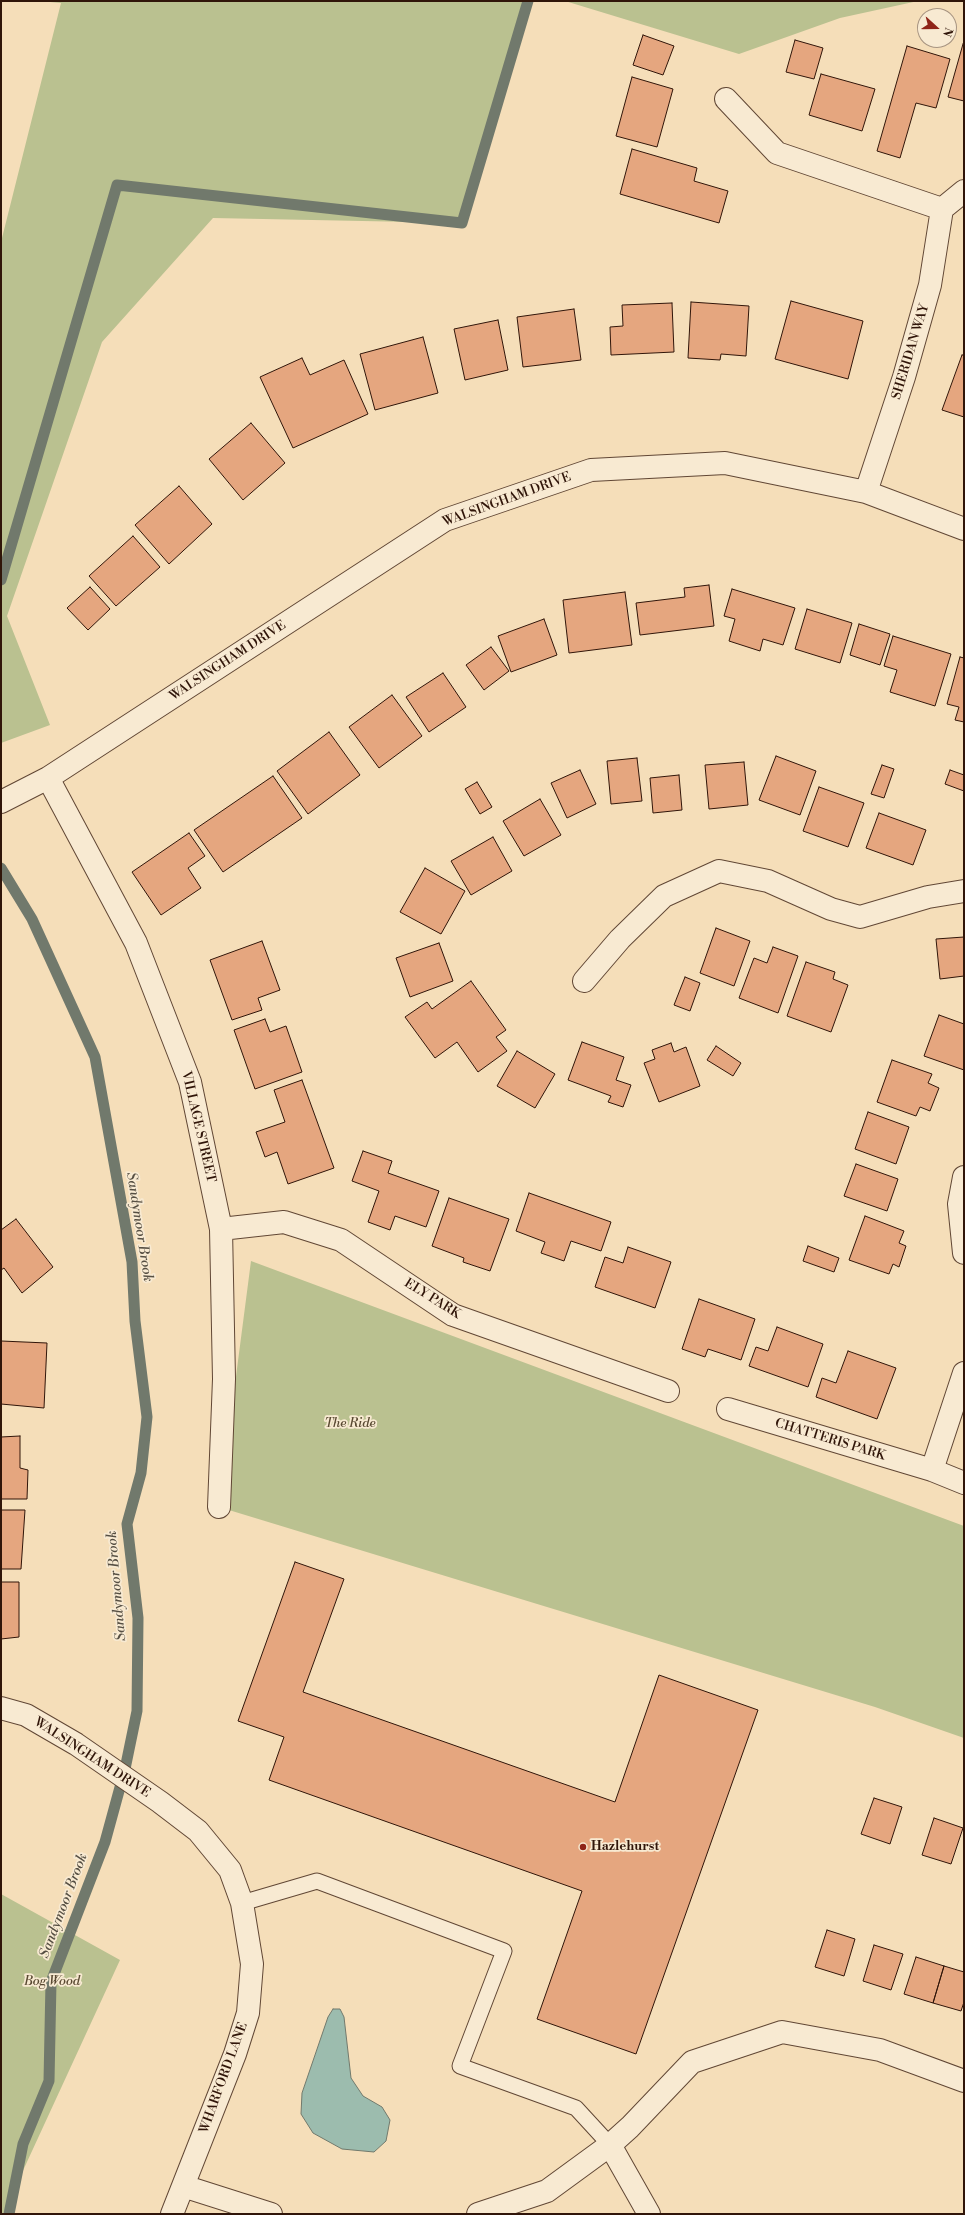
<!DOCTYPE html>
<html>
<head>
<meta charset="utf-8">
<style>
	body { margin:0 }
	#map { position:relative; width:965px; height:2215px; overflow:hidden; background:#f5deb9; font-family:"Libre Bodoni",serif }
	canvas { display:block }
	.frame { position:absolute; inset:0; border:2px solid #301509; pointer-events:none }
	.north { position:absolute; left:917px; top:8px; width:40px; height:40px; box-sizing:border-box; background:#f8ead2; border:1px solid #a89582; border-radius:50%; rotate:111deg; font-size:11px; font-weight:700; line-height:16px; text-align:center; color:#301509 }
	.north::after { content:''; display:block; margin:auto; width:14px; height:18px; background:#8f2418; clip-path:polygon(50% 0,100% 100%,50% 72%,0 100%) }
</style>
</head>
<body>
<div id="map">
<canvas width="965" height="2215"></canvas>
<div class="frame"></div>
<div class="north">N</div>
</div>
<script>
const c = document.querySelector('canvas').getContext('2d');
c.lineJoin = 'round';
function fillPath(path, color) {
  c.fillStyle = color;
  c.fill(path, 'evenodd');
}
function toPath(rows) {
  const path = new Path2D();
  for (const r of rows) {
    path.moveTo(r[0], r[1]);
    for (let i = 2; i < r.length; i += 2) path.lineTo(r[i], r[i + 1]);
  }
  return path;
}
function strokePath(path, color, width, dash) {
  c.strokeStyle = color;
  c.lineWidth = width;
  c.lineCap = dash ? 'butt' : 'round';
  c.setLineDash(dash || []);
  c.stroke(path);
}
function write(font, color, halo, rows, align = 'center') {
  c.font = font + ' "Libre Bodoni",serif';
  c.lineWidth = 3.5;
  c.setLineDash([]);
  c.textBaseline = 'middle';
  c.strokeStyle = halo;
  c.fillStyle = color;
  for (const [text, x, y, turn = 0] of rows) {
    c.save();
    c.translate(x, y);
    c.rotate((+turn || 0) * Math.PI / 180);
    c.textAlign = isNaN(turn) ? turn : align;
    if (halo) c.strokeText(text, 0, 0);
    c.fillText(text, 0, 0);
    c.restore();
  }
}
fillPath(toPath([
	[39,1,533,1,462,223,213,218,102,342,7,616,50,725,1,743,1,242,61,3],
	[565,1,918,1,840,18,739,54],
	[251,1261,964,1526,964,1738,875,1707,219,1507],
	[1,1894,120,1960,3,2214,1,2214]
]), '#bac190');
const water = toPath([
	[333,2009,340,2009,344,2017,351,2078,363,2096,382,2107,390,2120,386,2141,374,2152,342,2149,313,2133,301,2114,302,2093,328,2017,333,2009]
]);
fillPath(water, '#9cbcae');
strokePath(water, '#71796c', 1);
strokePath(toPath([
	[1,580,117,185,462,223,528,1],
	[1,868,32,919,95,1057,132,1262,135,1321,147,1417,141,1473,127,1524,138,1618,137,1711,125,1769,105,1842,51,1982,49,2081,23,2144,9,2214]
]), '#71796c', 11);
const building = toPath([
	[643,35,674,46,663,75,633,65,643,35],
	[795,40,823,48,814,79,786,72,795,40],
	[963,44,964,45,964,101,948,97,963,44],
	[907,46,950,59,936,108,916,103,900,158,877,151,907,46],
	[821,74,875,89,862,131,809,115,821,74],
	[632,77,673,89,657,147,616,136,632,77],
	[632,149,697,168,694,181,728,191,719,223,620,194,632,149],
	[791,301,863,321,848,379,775,359,791,301],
	[691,302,749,306,746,356,721,354,720,360,688,358,691,302],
	[672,303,674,352,611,355,610,327,623,326,622,305,672,303],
	[574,309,581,360,523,367,517,317,574,309],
	[498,320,508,370,465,380,454,329,498,320],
	[423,337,438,393,375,410,360,354,423,337],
	[962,355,964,355,964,417,942,410,962,355],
	[302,358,310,375,344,360,368,414,293,448,260,377,302,358],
	[251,423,285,463,243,500,209,459,251,423],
	[179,486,212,524,169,564,135,525,179,486],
	[133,536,160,567,116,606,89,576,133,536],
	[709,585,714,626,640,635,636,603,685,597,684,588,709,585],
	[90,587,110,609,88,630,67,608,90,587],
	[732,589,795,608,783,645,763,639,760,651,729,641,735,619,724,616,732,589],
	[625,592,632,645,569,653,563,600,625,592],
	[807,609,852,623,840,663,795,649,807,609],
	[544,619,557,655,511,672,498,636,544,619],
	[859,624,890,634,880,665,850,655,859,624],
	[893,636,951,654,935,706,890,692,897,670,884,666,893,636],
	[491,647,509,671,484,690,466,665,491,647],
	[960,657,964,658,964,722,955,720,959,707,947,704,960,657],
	[443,673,466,707,429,732,406,697,443,673],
	[392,695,422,736,379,768,349,727,392,695],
	[329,732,360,775,308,814,277,771,329,732],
	[776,756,816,771,800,815,759,800,776,756],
	[637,758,642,801,611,804,607,761,637,758],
	[744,762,748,805,709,809,705,765,744,762],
	[882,765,894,769,884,798,871,794,882,765],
	[580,770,596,804,567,818,551,783,580,770],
	[950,770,964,775,964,791,945,784,950,770],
	[679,775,682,810,653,813,650,778,679,775],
	[273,776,302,818,223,872,194,830,273,776],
	[477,782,492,807,480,814,465,789,477,782],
	[819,787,864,803,848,847,803,831,819,787],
	[540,799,561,835,524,856,503,821,540,799],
	[879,813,926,830,913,865,866,848,879,813],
	[189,833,205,856,188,868,201,888,161,915,132,872,189,833],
	[493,837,512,871,471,895,451,861,493,837],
	[425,868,465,891,441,934,400,912,425,868],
	[716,928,750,941,734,986,700,973,716,928],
	[964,937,964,976,940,979,936,939,964,937],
	[262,941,280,990,258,998,262,1010,232,1020,210,960,262,941],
	[439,943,453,981,410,997,396,958,439,943],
	[773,947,798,956,778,1013,739,998,754,958,767,963,773,947],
	[806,962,835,972,833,979,848,985,831,1032,787,1016,806,962],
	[685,977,700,983,690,1011,674,1005,685,977],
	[471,981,506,1030,496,1037,507,1051,478,1072,457,1042,435,1058,405,1017,427,1002,432,1009,471,981],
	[939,1015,964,1024,964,1070,924,1056,939,1015],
	[265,1019,270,1032,286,1026,302,1072,255,1089,234,1030,265,1019],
	[582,1042,624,1057,616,1080,631,1085,623,1107,608,1102,611,1096,568,1080,582,1042],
	[671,1043,674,1052,686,1047,700,1086,659,1102,644,1063,655,1059,652,1050,671,1043],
	[716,1046,741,1063,733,1076,707,1060,716,1046],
	[517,1051,555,1074,535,1108,497,1086,517,1051],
	[892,1060,932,1074,928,1083,939,1088,930,1111,920,1107,916,1116,877,1102,892,1060],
	[302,1080,334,1168,288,1184,277,1152,265,1157,256,1132,285,1122,274,1090,302,1080],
	[868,1112,909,1127,896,1164,855,1149,868,1112],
	[363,1151,392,1161,388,1173,439,1191,426,1227,395,1216,390,1230,368,1222,379,1191,352,1181,363,1151],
	[856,1164,898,1179,887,1211,844,1196,856,1164],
	[529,1193,611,1222,601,1251,571,1241,564,1261,541,1253,545,1242,516,1231,529,1193],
	[449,1198,509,1219,490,1271,463,1262,464,1258,432,1246,449,1198],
	[865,1216,904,1231,899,1243,906,1246,899,1267,893,1264,889,1274,849,1260,865,1216],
	[16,1219,53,1267,22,1293,4,1268,1,1270,1,1230,16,1219],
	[808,1246,839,1258,834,1272,803,1261,808,1246],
	[628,1247,671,1262,655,1308,595,1287,605,1257,623,1263,628,1247],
	[699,1299,755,1319,741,1360,708,1349,705,1357,682,1349,699,1299],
	[777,1327,823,1344,808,1387,749,1366,756,1347,768,1351,777,1327],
	[1,1341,47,1343,44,1408,1,1404,1,1341],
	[848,1351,896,1368,877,1419,816,1397,822,1378,836,1383,848,1351],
	[20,1436,20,1468,28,1470,27,1499,1,1499,1,1437,20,1436],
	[1,1510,25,1510,21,1569,1,1569,1,1510],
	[295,1562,344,1579,303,1692,615,1802,659,1675,758,1710,636,2054,537,2019,582,1891,269,1780,284,1737,238,1721,295,1562],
	[1,1582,19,1582,19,1637,1,1639,1,1582],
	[874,1798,902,1807,890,1844,861,1834,874,1798],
	[934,1818,963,1828,951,1864,922,1855,934,1818],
	[827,1930,855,1939,844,1976,815,1967,827,1930],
	[874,1945,903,1954,891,1990,863,1981,874,1945],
	[916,1957,944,1966,933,2003,904,1994,916,1957],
	[944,1966,964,1972,964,2002,961,2011,933,2003,944,1966]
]);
fillPath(building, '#e5a67f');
strokePath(building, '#301509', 1);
const lane = toPath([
	[242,1903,317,1881,504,1951,460,2066,576,2108,610,2145]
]);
const street = toPath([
	[726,99,777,153,942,209,964,191],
	[866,492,904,377,930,285,942,209],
	[48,778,136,943,190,1082,221,1229,224,1379,219,1507],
	[1,802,48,778,445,520,591,470,725,463,866,492,964,529],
	[584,981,620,939,664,896,719,871,768,881,831,909,860,917,928,897,964,891],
	[964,1177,959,1204,964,1253],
	[221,1229,284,1222,341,1240,453,1315,668,1391],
	[728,1409,932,1470,964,1483],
	[932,1470,964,1373],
	[1,1708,26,1715,76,1744,160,1802,198,1831,230,1870,242,1903,252,1964,248,2013,235,2054,172,2214],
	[610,2145,649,2214],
	[183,2186,271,2214],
	[478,2214,547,2191,610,2145,630,2127,692,2062,782,2032,880,2050,964,2081]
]);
strokePath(lane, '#614735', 17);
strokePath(street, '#614735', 24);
strokePath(lane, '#f8ead2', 15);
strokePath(street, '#f8ead2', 22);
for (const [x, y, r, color] of [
	[583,1847,4,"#8f2418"]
]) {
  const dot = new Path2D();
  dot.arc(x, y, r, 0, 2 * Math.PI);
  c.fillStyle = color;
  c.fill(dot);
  strokePath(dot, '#f8ead2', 1.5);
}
write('13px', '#301509', '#f8ead2', [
	["SHERIDAN WAY",911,352,-73],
	["WALSINGHAM DRIVE",507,500,-20],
	["WALSINGHAM DRIVE",228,661,-33],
	["VILLAGE STREET",198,1127,77],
	["ELY PARK",432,1299,32],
	["CHATTERIS PARK",830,1440,17],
	["WALSINGHAM DRIVE",92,1758,33],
	["WHARFORD LANE",224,2078,-70]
]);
write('italic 13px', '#594932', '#f8ead2', [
	["The Ride",350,1424],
	["Bog Wood",52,1982]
]);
write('bold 13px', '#301509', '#f8ead2', [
	["Hazlehurst",591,1847]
], 'left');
write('italic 14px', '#564f43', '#f8ead2', [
	["Sandymoor Brook",139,1227,81],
	["Sandymoor Brook",117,1586,-95],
	["Sandymoor Brook",64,1906,-69]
]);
</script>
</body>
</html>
